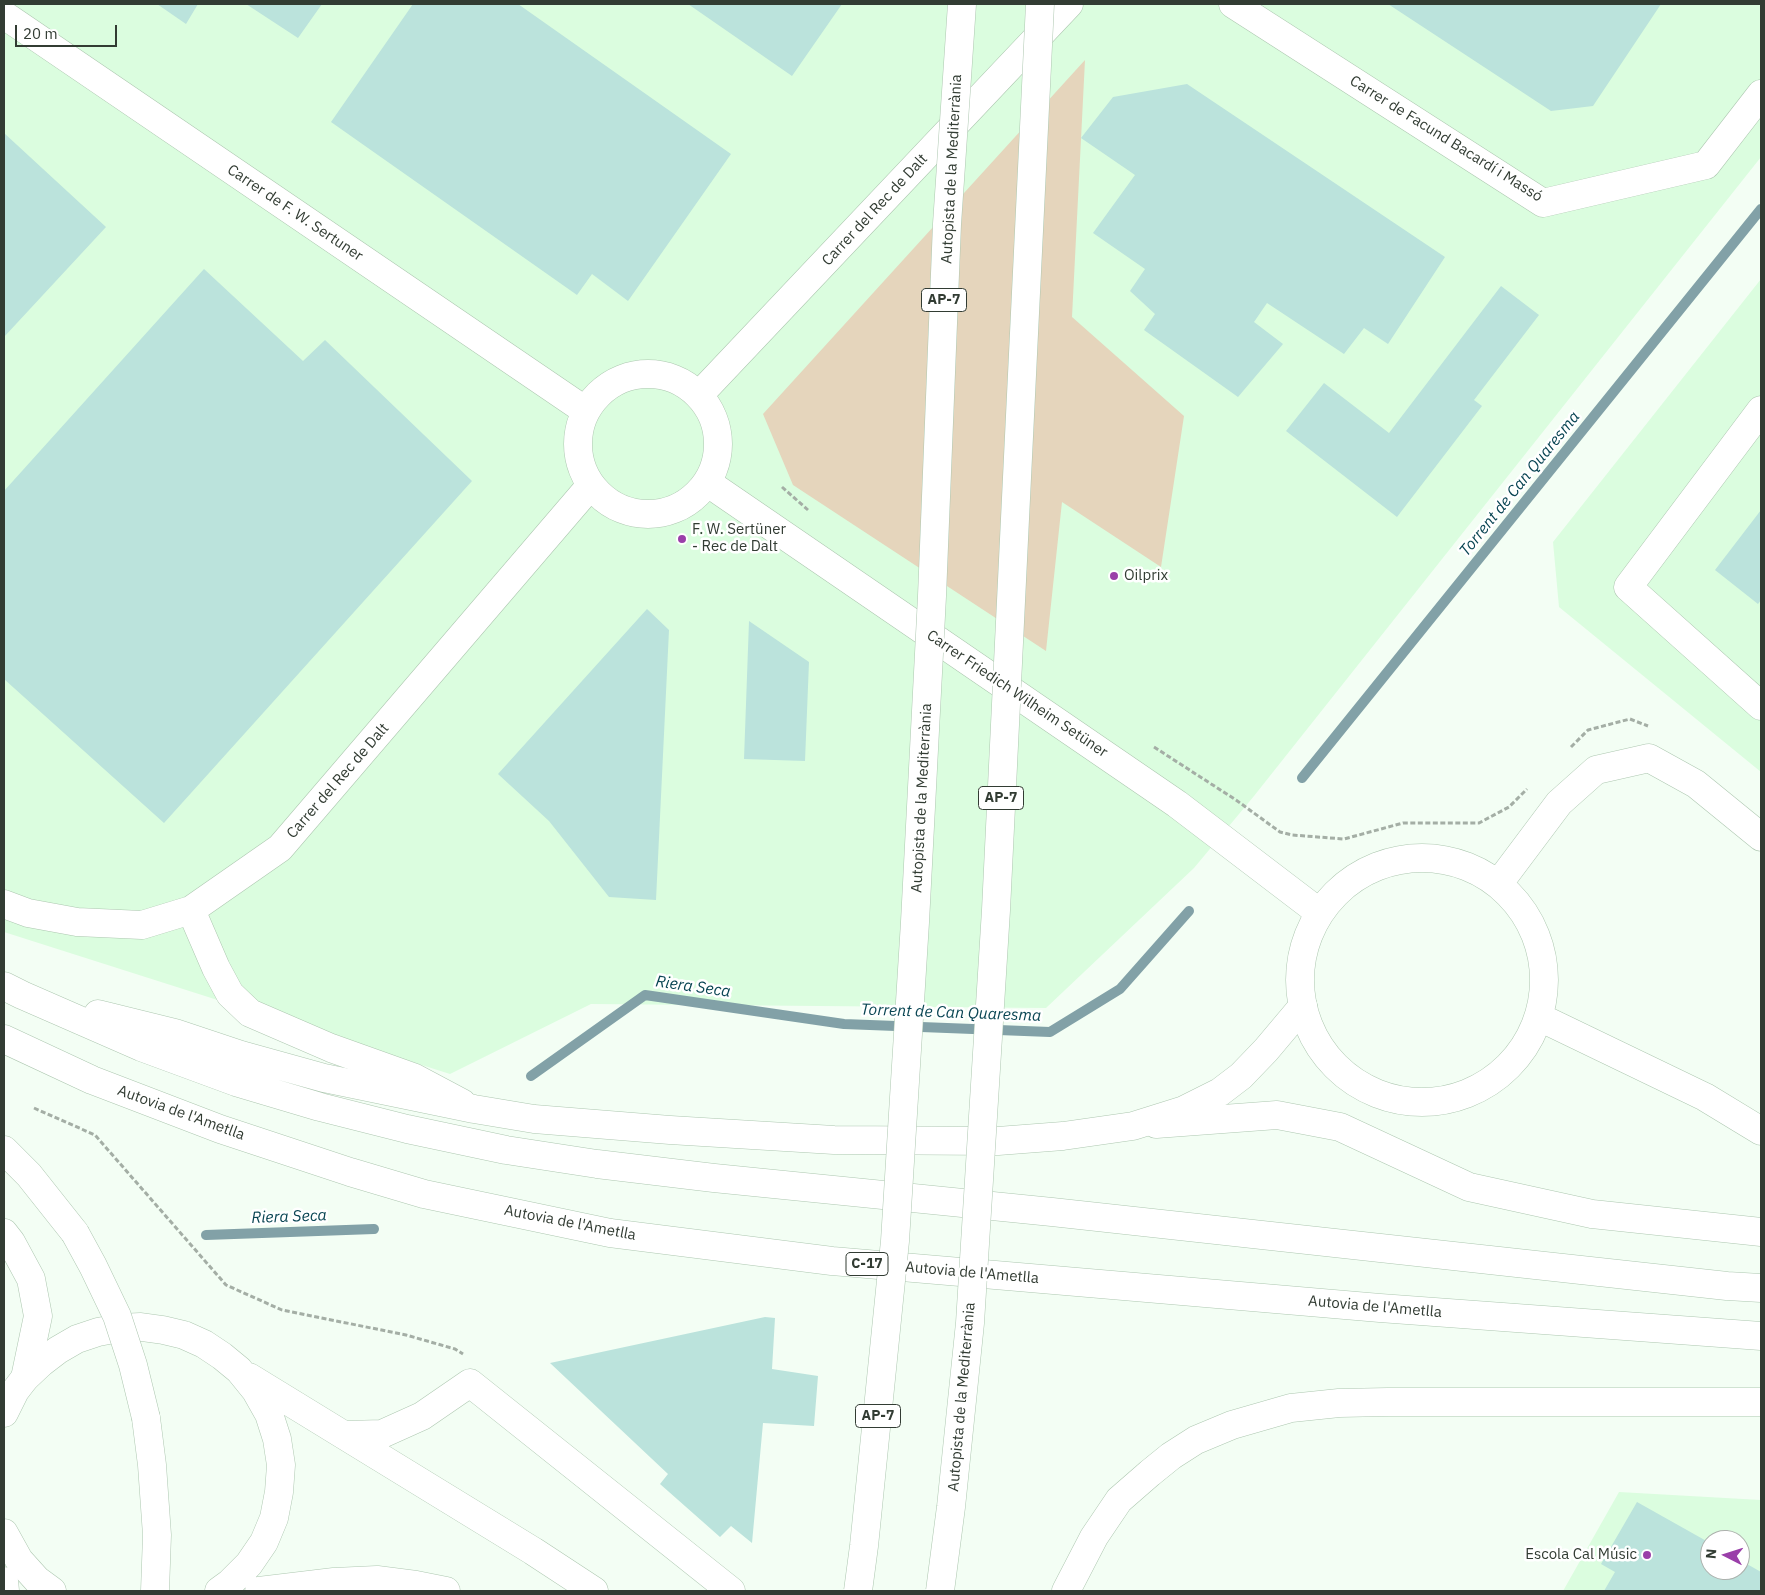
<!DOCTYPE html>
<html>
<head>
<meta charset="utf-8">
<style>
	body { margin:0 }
	#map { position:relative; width:1765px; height:1595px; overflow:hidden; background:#f3fef4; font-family:"IBM Plex Sans",sans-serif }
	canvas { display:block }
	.frame { position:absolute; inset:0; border:5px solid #323c33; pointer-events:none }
	.north { position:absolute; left:1700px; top:1530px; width:50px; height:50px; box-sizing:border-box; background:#fff; border:1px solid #adb1ad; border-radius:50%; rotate:275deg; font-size:14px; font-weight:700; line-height:20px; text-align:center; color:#323c33 }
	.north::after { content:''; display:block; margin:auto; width:18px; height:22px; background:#9a3fa9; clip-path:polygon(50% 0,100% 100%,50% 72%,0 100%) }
	.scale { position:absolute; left:15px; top:25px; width:102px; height:22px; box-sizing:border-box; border:2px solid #323c33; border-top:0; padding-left:6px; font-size:15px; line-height:18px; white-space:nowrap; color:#323c33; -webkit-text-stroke:4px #fff; paint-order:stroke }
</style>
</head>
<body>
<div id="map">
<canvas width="1765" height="1595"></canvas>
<div class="frame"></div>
<div class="north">N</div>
<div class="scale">20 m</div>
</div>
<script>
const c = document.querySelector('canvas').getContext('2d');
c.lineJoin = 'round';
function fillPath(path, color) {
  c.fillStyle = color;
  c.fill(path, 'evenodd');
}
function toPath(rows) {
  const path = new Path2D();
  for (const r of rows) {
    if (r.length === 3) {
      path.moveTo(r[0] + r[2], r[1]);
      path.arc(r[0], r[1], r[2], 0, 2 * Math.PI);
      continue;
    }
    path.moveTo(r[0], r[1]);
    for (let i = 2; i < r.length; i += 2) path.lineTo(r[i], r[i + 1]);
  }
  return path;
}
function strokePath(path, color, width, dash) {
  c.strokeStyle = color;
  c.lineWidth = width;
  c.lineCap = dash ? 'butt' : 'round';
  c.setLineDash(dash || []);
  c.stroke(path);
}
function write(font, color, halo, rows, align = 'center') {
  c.font = font + ' "IBM Plex Sans",sans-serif';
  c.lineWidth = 5;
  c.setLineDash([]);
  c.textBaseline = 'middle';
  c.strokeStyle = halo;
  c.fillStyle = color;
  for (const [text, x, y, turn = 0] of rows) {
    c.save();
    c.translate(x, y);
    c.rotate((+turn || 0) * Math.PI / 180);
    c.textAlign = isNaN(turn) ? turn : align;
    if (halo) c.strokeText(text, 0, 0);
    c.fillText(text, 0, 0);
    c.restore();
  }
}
fillPath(toPath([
	[4,4,1761,4,1761,157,1254,796,1194,868,1046,1008,591,1004,450,1074,4,932],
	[1761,279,1761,772,1559,607,1553,542],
	[1619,1492,1761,1500,1761,1591,1563,1591],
	[1710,1540,1740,1540,1740,1570,1710,1570]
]), '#dbfddf');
fillPath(toPath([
	[1085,60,1072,317,1184,416,1161,567,1062,502,1046,651,793,485,763,414]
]), '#e5d5bc');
strokePath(toPath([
	[1302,778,1761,209],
	[531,1076,645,995,844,1024,1050,1032,1120,989,1189,911],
	[206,1235,374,1229]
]), '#82a1a7', 10);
fillPath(toPath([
	[157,4,198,4,186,24],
	[246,4,322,4,298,38],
	[413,4,518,4,731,154,628,301,592,274,577,295,331,122],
	[688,4,842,4,792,76],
	[1388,4,1661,4,1593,106,1551,111],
	[1187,84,1445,257,1388,344,1364,328,1344,354,1267,303,1254,322,1283,344,1238,397,1144,330,1155,314,1130,291,1145,269,1093,233,1135,175,1081,138,1113,97],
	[4,133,106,227,4,337],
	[204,269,303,361,325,340,472,481,164,823,4,679,4,491],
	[1501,286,1539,315,1474,400,1482,406,1397,517,1286,431,1324,383,1389,433],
	[1761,510,1761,600,1758,604,1715,570],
	[647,609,669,630,656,900,609,897,549,821,498,774],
	[749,621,809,662,805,761,744,759],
	[765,1317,775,1318,772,1369,818,1376,814,1426,763,1423,752,1543,731,1526,720,1537,660,1484,668,1474,550,1363],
	[1637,1502,1710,1543,1710,1570,1740,1570,1740,1560,1761,1572,1761,1591,1604,1591,1615,1572,1601,1564]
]), '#bbe3dc');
const minor = toPath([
	[1233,4,1543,203,1706,165,1761,94],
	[4,15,586,411],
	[648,444,70],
	[700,394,1069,4],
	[1761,410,1628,587,1761,706],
	[708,483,1177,804,1320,913],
	[1422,980,122],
	[1499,883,1559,803,1596,770,1649,758,1696,784,1761,837],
	[4,904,28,913,77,922,142,925,191,910,280,848,591,485],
	[191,910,216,968,230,994,250,1013,331,1048,415,1078,462,1103],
	[1539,1017,1705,1097,1761,1131],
	[1156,1124,1277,1115,1340,1127,1469,1187,1592,1214,1761,1232],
	[249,1377,533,1551,594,1591],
	[4,1413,15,1391,25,1378,41,1363,58,1350,77,1339,98,1332,119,1328,141,1327,163,1330,184,1335,204,1344,222,1356,239,1370,256,1391,269,1414,277,1439,281,1465,279,1492,274,1518,264,1542,249,1564,230,1583,219,1591],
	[346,1435,382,1434,422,1416,470,1383,731,1591],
	[4,1533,19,1560,37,1580,52,1591],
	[259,1591,334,1582,377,1580,416,1585,446,1591]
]);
const highway = toPath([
	[4,986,22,995,141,1047,236,1082,320,1107,407,1129,506,1150,597,1164,714,1178,1052,1212,1727,1286,1761,1288],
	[98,1014,175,1033,241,1055,324,1078,474,1109,534,1119,670,1130,834,1140,998,1141,1063,1136,1133,1126,1184,1110,1220,1092,1241,1076,1266,1050,1303,1006],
	[4,1039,92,1080,220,1129,350,1172,424,1194,610,1233,832,1261,1380,1308,1761,1336],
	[4,1150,29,1175,75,1233],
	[4,1233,11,1242,31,1279,38,1316,25,1378],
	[146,1418,152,1465,157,1535,155,1591],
	[4,1581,5,1591],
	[1066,1591,1094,1537,1119,1500,1150,1473,1171,1456,1196,1440,1232,1425,1291,1408,1339,1403,1388,1402,1761,1402]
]);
strokePath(minor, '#adc7b0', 29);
strokePath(highway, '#adc7b0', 29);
strokePath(toPath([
	[782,487,808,510],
	[1154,747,1236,800,1280,832,1292,835,1344,839,1403,823,1479,823,1509,807,1527,789],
	[1571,747,1588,730,1630,719,1648,726],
	[34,1108,95,1135,226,1285,282,1310,406,1335,455,1349,463,1354]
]), '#a4aea5', 3, [5, 2.5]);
strokePath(minor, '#fff', 28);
strokePath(highway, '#fff', 28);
const highwayBridge = toPath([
	[75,1233,93,1266,117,1316,133,1365,146,1418],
	[858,1591,864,1546,895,1241,915,922,932,596,947,224,962,4],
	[940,1591,951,1507,970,1323,996,910,1040,4]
]);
strokePath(highwayBridge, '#adc7b0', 29, []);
strokePath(highwayBridge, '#fff', 28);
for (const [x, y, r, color] of [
	[682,539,5,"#9a3fa9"],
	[1114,576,5,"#9a3fa9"],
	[1647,1555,5,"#9a3fa9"]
]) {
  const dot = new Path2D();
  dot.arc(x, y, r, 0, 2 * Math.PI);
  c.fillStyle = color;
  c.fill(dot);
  strokePath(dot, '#fff', 2);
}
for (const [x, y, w] of [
	[944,300,45],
	[1001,798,45],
	[867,1264,42],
	[878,1416,45]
]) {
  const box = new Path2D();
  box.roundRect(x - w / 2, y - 11.5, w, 23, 4);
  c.fillStyle = '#fff';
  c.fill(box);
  strokePath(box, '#323c33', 1);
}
write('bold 14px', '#323c33', null, [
	["AP-7",944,300],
	["AP-7",1001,798],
	["C-17",867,1264],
	["AP-7",878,1416]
]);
write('15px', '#323c33', '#fff', [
	["Carrer de Facund Bacardí i Massó",1446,139,32],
	["Autopista de la Mediterrània",952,169,-87],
	["Carrer del Rec de Dalt",875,210,-47],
	["Carrer de F. W. Sertuner",295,213,34],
	["Carrer Friedich Wilheim Setüner",1017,694,34],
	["Carrer del Rec de Dalt",338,781,-49],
	["Autopista de la Mediterrània",922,798,-87],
	["Autovia de l'Ametlla",181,1113,20],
	["Autovia de l'Ametlla",570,1223,11],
	["Autovia de l'Ametlla",972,1273,5],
	["Autovia de l'Ametlla",1375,1307,5],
	["Autopista de la Mediterrània",962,1397,-85]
]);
write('15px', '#323c33', '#fff', [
	["F. W. Sertüner",692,530],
	["- Rec de Dalt",692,547],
	["Oilprix",1124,576],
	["Escola Cal Músic",1637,1555,"right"]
], 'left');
write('italic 16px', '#094553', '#fff', [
	["Torrent de Can Quaresma",1520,484,-51],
	["Riera Seca",693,987,8],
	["Torrent de Can Quaresma",951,1013,2],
	["Riera Seca",289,1217,-2]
]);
</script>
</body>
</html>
